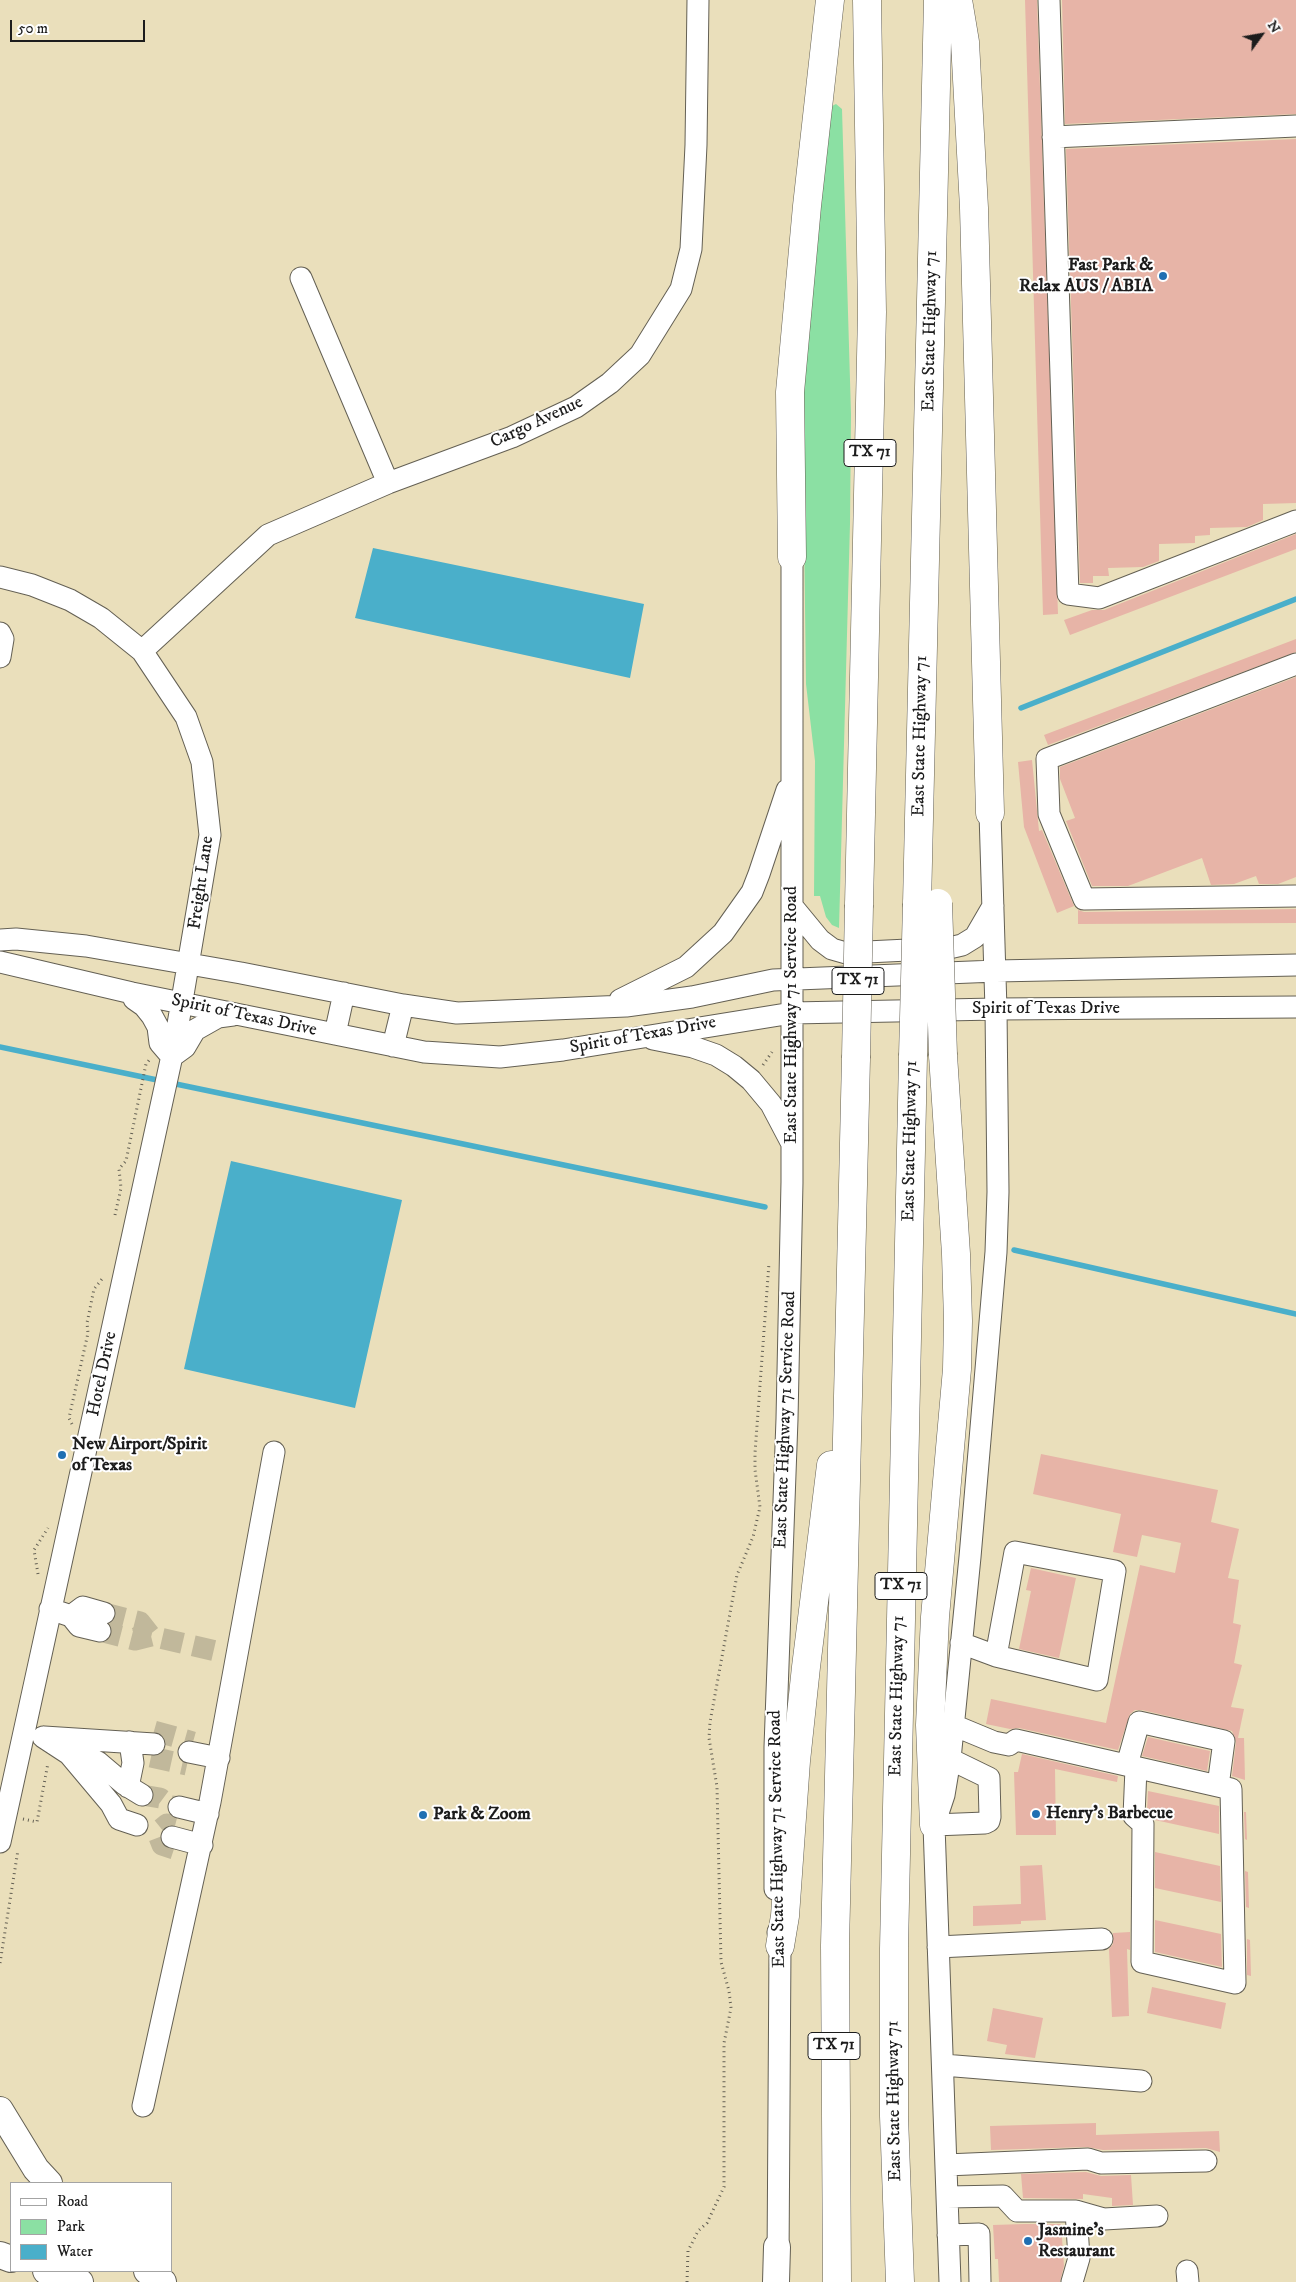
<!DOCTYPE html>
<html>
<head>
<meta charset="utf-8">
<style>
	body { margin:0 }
	#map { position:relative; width:1296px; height:2282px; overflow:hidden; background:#eadfbb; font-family:"IM FELL DW Pica",serif }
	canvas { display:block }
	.legend { position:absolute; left:10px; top:2182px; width:162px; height:90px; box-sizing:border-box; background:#fff; border:1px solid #a4a4a4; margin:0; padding:6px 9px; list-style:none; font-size:15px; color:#1c1c1c }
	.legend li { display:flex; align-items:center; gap:10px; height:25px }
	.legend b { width:25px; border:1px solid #a4a4a4 }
	.north { position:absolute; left:1236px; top:10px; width:50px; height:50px; -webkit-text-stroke:4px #fff; paint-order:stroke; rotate:58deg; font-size:14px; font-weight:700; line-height:20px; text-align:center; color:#1c1c1c }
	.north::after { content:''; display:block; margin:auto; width:18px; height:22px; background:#1c1c1c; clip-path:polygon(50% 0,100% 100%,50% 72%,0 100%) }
	.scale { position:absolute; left:10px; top:20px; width:135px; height:22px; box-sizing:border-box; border:2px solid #1c1c1c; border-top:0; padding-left:6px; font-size:15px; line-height:18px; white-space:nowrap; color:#1c1c1c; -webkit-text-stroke:4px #fff; paint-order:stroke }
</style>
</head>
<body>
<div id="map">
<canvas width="1296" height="2282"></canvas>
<ul class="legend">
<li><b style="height:6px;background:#fff"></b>Road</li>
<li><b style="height:14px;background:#8be0a3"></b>Park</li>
<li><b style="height:14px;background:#4aafca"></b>Water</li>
</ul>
<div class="north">N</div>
<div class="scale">50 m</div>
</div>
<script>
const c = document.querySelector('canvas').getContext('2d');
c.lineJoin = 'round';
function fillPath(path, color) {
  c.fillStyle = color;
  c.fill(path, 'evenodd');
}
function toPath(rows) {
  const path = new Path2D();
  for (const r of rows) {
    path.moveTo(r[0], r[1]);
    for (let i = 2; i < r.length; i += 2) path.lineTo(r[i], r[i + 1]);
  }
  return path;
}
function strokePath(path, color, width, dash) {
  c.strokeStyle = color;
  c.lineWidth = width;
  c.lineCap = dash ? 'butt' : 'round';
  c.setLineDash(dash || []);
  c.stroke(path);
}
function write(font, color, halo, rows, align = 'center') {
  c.font = font + ' "IM FELL DW Pica",serif';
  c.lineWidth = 4;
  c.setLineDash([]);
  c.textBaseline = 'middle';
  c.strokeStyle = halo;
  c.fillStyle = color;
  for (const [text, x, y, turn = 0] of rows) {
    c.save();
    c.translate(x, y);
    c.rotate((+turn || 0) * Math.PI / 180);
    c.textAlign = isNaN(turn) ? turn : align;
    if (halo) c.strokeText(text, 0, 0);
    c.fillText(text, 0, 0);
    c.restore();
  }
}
fillPath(toPath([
	[836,104,842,109,851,414,850,524,839,928,832,925,826,917,820,896,814,896,815,761,806,684,804,528,800,420,828,108]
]), '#8be0a3');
fillPath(toPath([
	[373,548,644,604,630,678,355,618],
	[231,1161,402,1200,355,1408,184,1369]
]), '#4aafca');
strokePath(toPath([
	[1021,708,1296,599],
	[0,1047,162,1081],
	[171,1083,765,1207],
	[1014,1250,1296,1314]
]), '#4aafca', 5.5);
fillPath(toPath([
	[1025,0,1037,0,1058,614,1043,615],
	[1062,0,1296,0,1296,114,1065,124],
	[1296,139,1296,503,1263,504,1263,520,1247,527,1210,528,1210,535,1195,536,1195,543,1159,544,1159,561,1143,567,1108,568,1109,576,1093,576,1093,583,1080,583,1066,149],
	[1296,534,1296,549,1070,635,1064,620,1092,610,1104,610],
	[1296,639,1296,652,1048,745,1044,735],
	[1296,677,1296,877,1278,884,1259,884,1256,876,1234,884,1211,885,1202,858,1128,886,1092,886,1066,821,1075,818,1060,779,1060,767],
	[1032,760,1039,831,1042,830,1074,906,1057,913,1024,827,1018,762],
	[1296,909,1296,923,1078,924,1078,910,1084,912],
	[1041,1454,1218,1490,1211,1522,1239,1529,1228,1578,1239,1580,1233,1623,1241,1625,1234,1663,1242,1665,1231,1707,1244,1709,1238,1738,1244,1738,1245,1780,1232,1776,1236,1742,1232,1731,1142,1710,1135,1710,1130,1714,1118,1750,1019,1728,1010,1729,986,1724,991,1699,1106,1723,1140,1565,1175,1573,1181,1543,1142,1535,1137,1557,1113,1552,1121,1514,1033,1494],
	[1031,1568,1076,1578,1059,1658,1019,1649,1031,1591,1026,1590],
	[1148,1737,1210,1751,1207,1771,1142,1756],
	[1022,1754,1118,1776,1117,1782,1055,1769,1056,1835,1016,1835,1014,1772,1018,1772],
	[1148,1791,1219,1806,1219,1834,1155,1820,1147,1811],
	[1244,1812,1246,1812,1247,1840,1245,1839],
	[1155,1852,1220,1866,1221,1902,1155,1888],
	[1042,1865,1046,1920,1021,1921,1021,1924,973,1926,973,1906,1021,1904,1020,1866],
	[1245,1871,1248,1872,1249,1908,1246,1907],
	[1155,1920,1221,1934,1222,1967,1155,1952],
	[1130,1932,1130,1950,1127,1949,1129,2016,1112,2017,1109,1949,1113,1944,1113,1933],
	[1247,1939,1250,1940,1251,1976,1247,1975],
	[1152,1987,1226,2003,1221,2029,1147,2013],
	[993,2008,1043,2018,1035,2058,1005,2054,1007,2045,987,2041],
	[1096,2123,1096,2135,1219,2131,1220,2152,1206,2148,1103,2150,1087,2147,991,2150,990,2126],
	[1086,2172,1101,2176,1131,2175,1133,2205,1112,2206,1112,2198,1083,2194,1083,2199,1023,2198,1021,2174],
	[1024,2224,1061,2224,1064,2266,1060,2282,999,2282,998,2259,995,2259,993,2225]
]), '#e7b4a7');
strokePath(toPath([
	[104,1613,140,1622,151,1636],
	[100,1631,135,1640,151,1636,220,1652],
	[154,1731,193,1742],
	[151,1757,187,1765],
	[142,1795,160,1798,171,1806,179,1807],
	[174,1849,162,1845,157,1832,167,1824,175,1826]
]), '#c1b89b', 21, [21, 11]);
const minor = toPath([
	[1049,0,1068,594,1099,598,1296,521],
	[1053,137,1296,126],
	[301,278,388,483],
	[0,577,32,585,70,600,101,618,142,651,186,717,202,762,210,835,175,1042,0,1842],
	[0,633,3,639,0,657],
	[142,651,268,535,388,483,512,437,576,407,610,383,640,355,681,289,691,249,696,145,698,0],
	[1296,664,1047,759,1049,814,1084,899,1296,896],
	[792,906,820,940,832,949,846,953,949,948,962,945,975,937,993,906],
	[0,940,16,939,86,946,241,973,403,1005,457,1013,626,1006,692,997,773,980,996,971,1296,965],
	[0,962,132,993,424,1052,500,1057,563,1050,792,1013,996,1009,1296,1007],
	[132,993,134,999,144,1006,152,1016,158,1027,160,1043,172,1057],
	[620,1000,686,967,723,933,752,892,759,874,787,790],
	[335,1034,344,993],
	[653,1039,693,1047,716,1055,734,1066,751,1080,771,1104,791,1142],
	[393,1046,403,1005],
	[174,1055,185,1047,195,1030,218,1017,233,1015],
	[50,1609,71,1616,79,1626,100,1631],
	[71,1616,83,1607,104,1613],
	[961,1643,996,1656,1097,1680,1115,1571,1015,1552,996,1656],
	[953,1725,994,1742,1009,1745,1016,1740,1231,1789,1235,1983,1142,1962,1143,1824,1134,1816,1136,1768],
	[43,1737,69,1754,111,1804,119,1819,137,1825],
	[44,1737,154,1744],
	[189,1752,219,1758],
	[69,1754,78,1753,98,1762,124,1784,142,1795],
	[1127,1765,1139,1722,1224,1741,1218,1786],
	[128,1787,133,1763,130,1742],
	[179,1807,208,1814],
	[934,1825,985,1823,989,1821,990,1817,989,1778,950,1759],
	[172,1837,202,1845],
	[775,1889,775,1747,787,1419,792,1182,792,557],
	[938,1947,1102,1939],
	[943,2065,1141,2081],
	[143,2106,210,1802,274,1452],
	[946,2165,1088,2159,1101,2163,1206,2161],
	[947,2197,1003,2196,1017,2211,1076,2211,1104,2219,1157,2216],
	[948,2235,979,2234,980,2282],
	[778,2263,780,1946,778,1932],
	[1187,2271,1188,2282],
	[950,2282,934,1825,944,1795,950,1759,970,1557,996,1252,998,1192,996,1009,990,813],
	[1072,2282,1079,2258,1076,2211]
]);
const major = toPath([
	[0,2110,36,2169,49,2183],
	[0,2255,11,2259],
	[46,2271,80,2282],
	[147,2271,163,2282],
	[776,2282,777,2247]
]);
const highway = toPath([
	[958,0,965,42,974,208,990,813],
	[792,557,790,392,807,206,830,0],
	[917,904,938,0],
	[859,905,872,312,867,0],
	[934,1825,930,1725,935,1617,957,1369,958,1321,956,1254,943,1055],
	[780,1946,785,1916,796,1761,806,1667,831,1465],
	[837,2282,835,1945,856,1058],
	[900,2282,894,2116,894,1948,913,1056]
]);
strokePath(minor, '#646054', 23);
strokePath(major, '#646054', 28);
strokePath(highway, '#646054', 29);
strokePath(toPath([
	[763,1065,772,1052],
	[115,1215,121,1188,119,1169,126,1161,146,1064,150,1059],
	[72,1424,69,1418,88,1333,87,1323,94,1289,102,1279],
	[38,1574,34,1550,48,1528],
	[23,1819,37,1822,48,1763],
	[0,1963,18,1850],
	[687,2282,688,2251,698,2231,707,2223,724,2187,724,2043,731,2008,729,1991,721,1962,717,1787,709,1738,710,1722,737,1575,753,1537,760,1507,755,1470,755,1453,769,1263]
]), '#646054', 3, [1, 4]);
strokePath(minor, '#fff', 21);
strokePath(major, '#fff', 26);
strokePath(highway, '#fff', 28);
const highwayBridge = toPath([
	[938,903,943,1055],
	[913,1056,917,904],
	[856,1058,859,905]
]);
strokePath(highwayBridge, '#646054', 29, []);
strokePath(highwayBridge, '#fff', 28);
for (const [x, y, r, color] of [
	[1163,276,5,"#1f6fb2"],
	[62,1455,5,"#1f6fb2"],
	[1036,1814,5,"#1f6fb2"],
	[423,1815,5,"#1f6fb2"],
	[1028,2241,5,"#1f6fb2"]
]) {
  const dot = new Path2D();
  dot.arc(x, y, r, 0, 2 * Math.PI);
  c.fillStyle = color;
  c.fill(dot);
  strokePath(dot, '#fff', 2);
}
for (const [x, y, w] of [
	[870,453,52],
	[858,981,52],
	[901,1586,52],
	[834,2046,52]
]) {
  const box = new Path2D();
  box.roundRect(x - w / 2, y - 13.5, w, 27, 4);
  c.fillStyle = '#fff';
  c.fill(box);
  strokePath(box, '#1c1c1c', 1);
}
write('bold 16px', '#1c1c1c', null, [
	["TX 71",870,453],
	["TX 71",858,981],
	["TX 71",901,1586],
	["TX 71",834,2046]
]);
write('bold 18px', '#1c1c1c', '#fff', [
	["Fast Park &",1153,266,"right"],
	["Relax AUS / ABIA",1153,287,"right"],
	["New Airport/Spirit",72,1445],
	["of Texas",72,1466],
	["Henry's Barbecue",1046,1814],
	["Park & Zoom",433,1815],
	["Jasmine's",1038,2231],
	["Restaurant",1038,2252]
], 'left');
write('18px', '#1c1c1c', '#fff', [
	["East State Highway 71",931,331,-89],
	["Cargo Avenue",537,423,-25],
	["East State Highway 71",921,736,-89],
	["Freight Lane",202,883,-82],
	["Spirit of Texas Drive",1046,1009],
	["East State Highway 71 Service Road",792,1015,-90],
	["Spirit of Texas Drive",244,1016,12],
	["Spirit of Texas Drive",643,1036,-10],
	["East State Highway 71",911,1141,-89],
	["Hotel Drive",103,1374,-78],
	["East State Highway 71 Service Road",786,1420,-88],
	["East State Highway 71",898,1696,-89],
	["East State Highway 71 Service Road",778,1839,-91],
	["East State Highway 71",895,2101,-91]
]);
</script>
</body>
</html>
